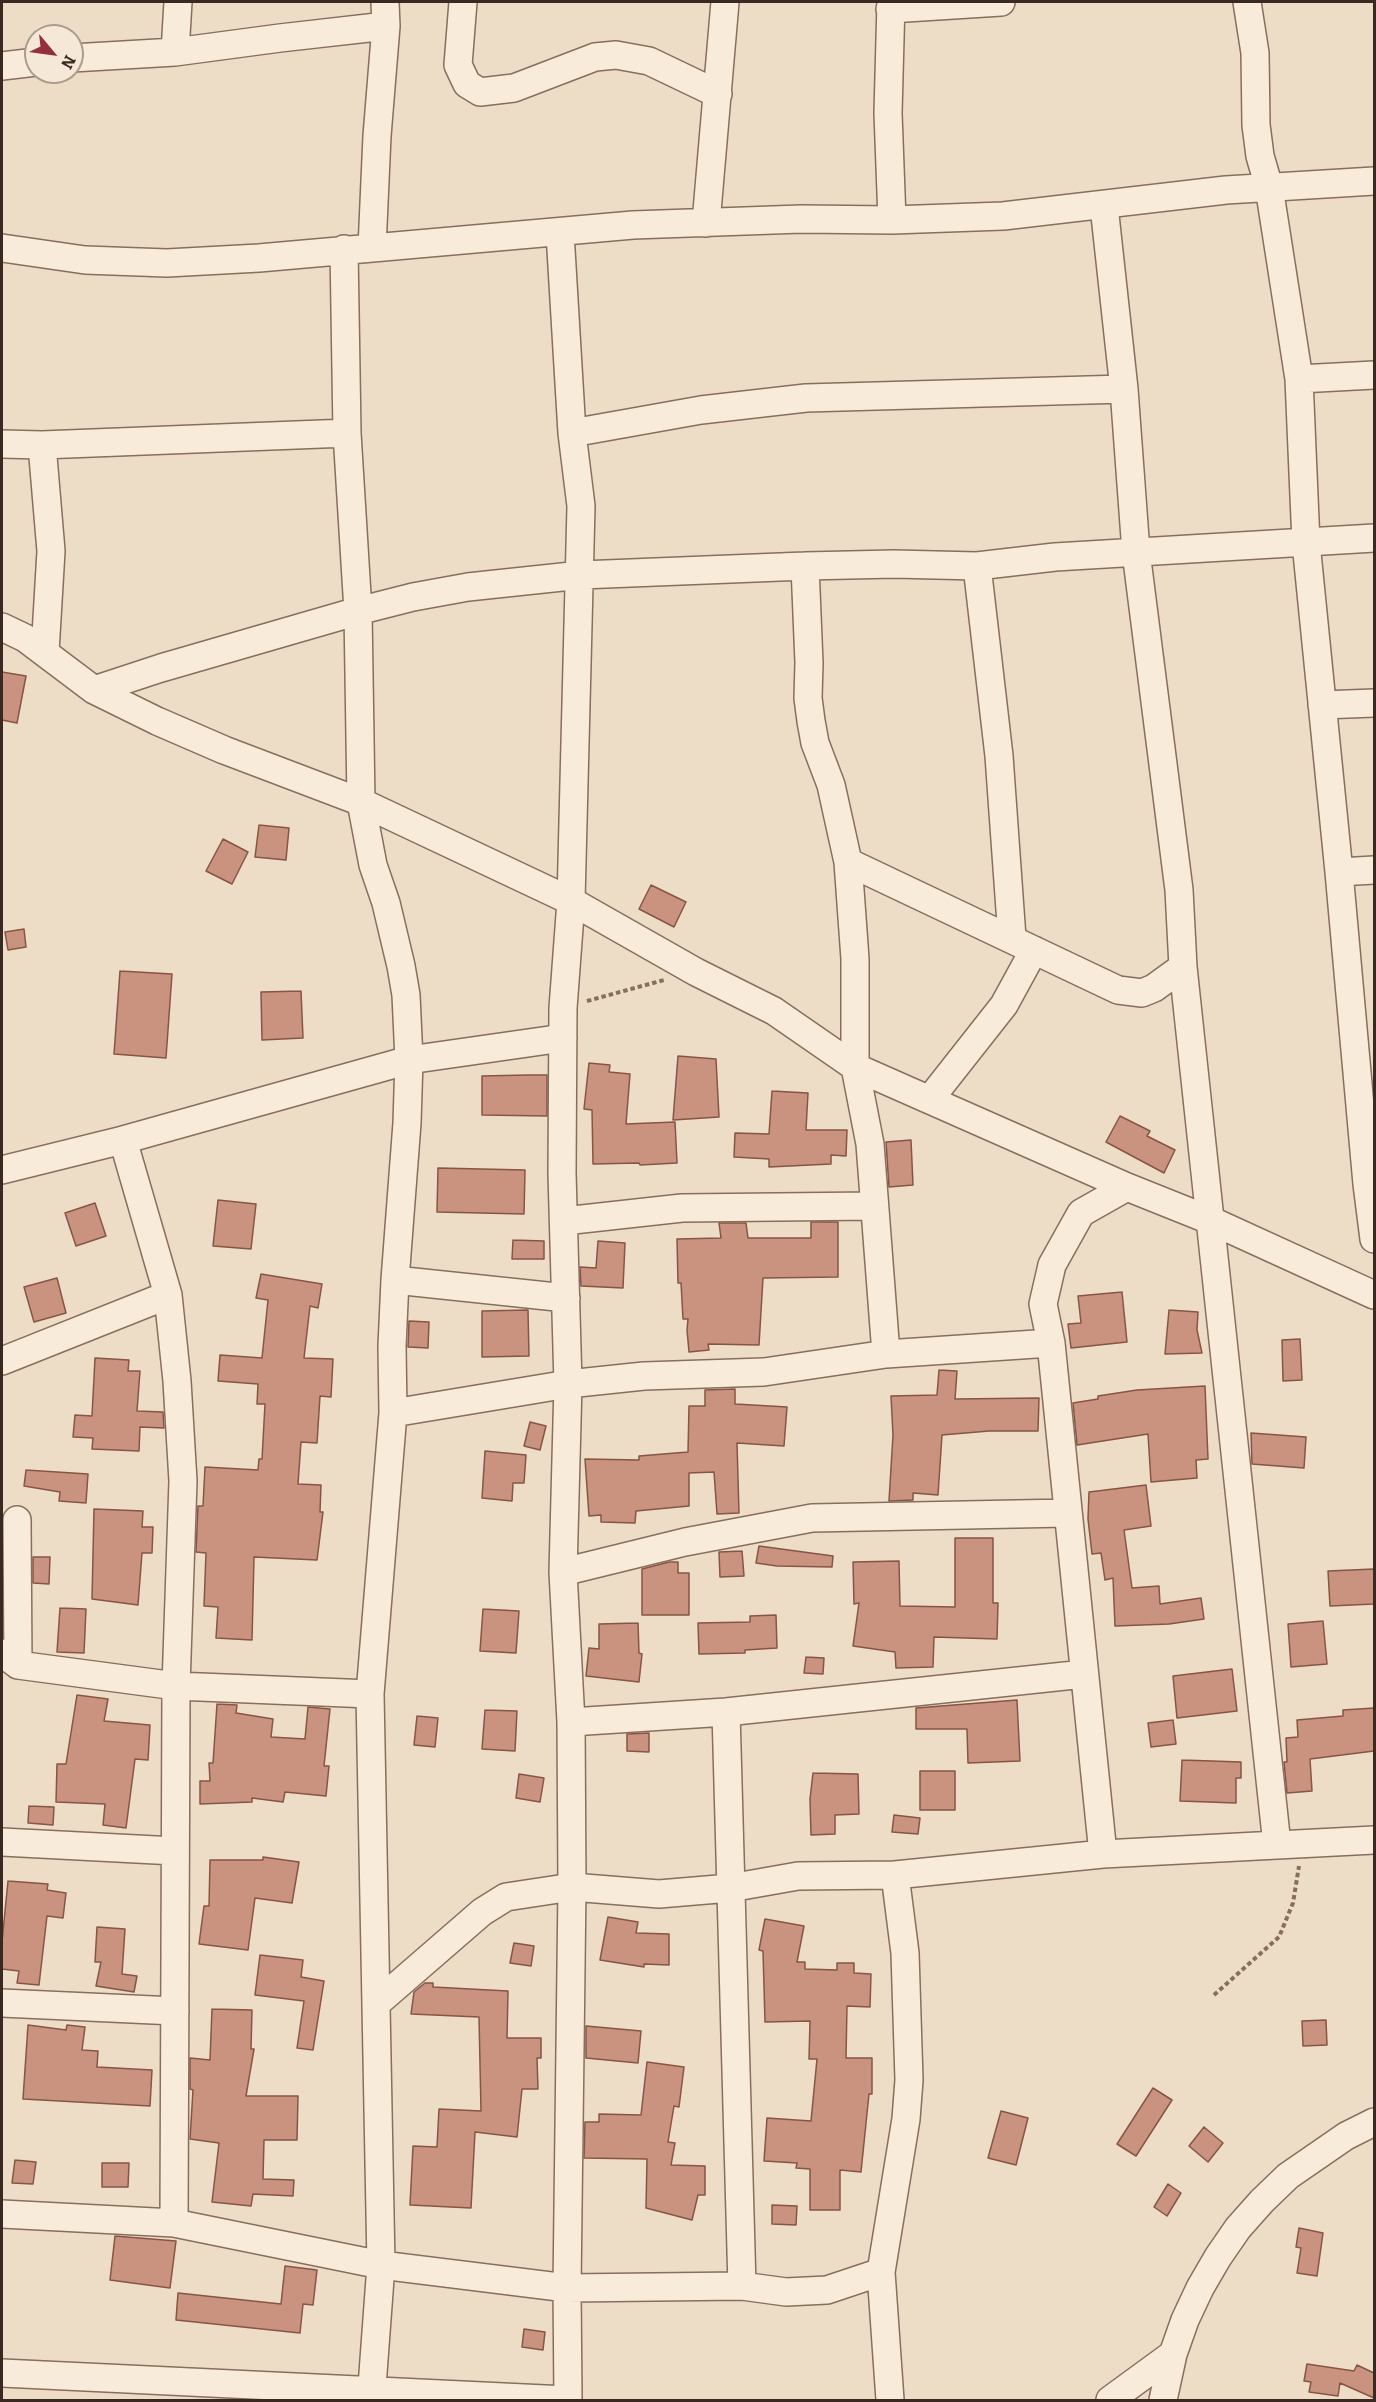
<!DOCTYPE html>
<html>
<head>
<meta charset="utf-8">
<style>
	body { margin:0 }
	#map { position:relative; width:1376px; height:2402px; overflow:hidden; background:#edddc7; font-family:Bitter,serif }
	canvas { display:block }
	.frame { position:absolute; inset:0; border:3px solid #392920; pointer-events:none }
	.north { position:absolute; left:24px; top:24px; width:60px; height:60px; box-sizing:border-box; background:#f5e8d7; border:2px solid #aa9c8e; border-radius:50%; rotate:119deg; font-size:16px; font-weight:700; line-height:24px; text-align:center; color:#392920 }
	.north::after { content:''; display:block; margin:auto; width:21px; height:27px; background:#952f3e; clip-path:polygon(50% 0,100% 100%,50% 72%,0 100%) }
</style>
</head>
<body>
<div id="map">
<canvas width="1376" height="2402"></canvas>
<div class="frame"></div>
<div class="north">N</div>
</div>
<script>
const c = document.querySelector('canvas').getContext('2d');
c.lineJoin = 'round';
function fillPath(path, color) {
  c.fillStyle = color;
  c.fill(path, 'evenodd');
}
function toPath(rows) {
  const path = new Path2D();
  for (const r of rows) {
    path.moveTo(r[0], r[1]);
    for (let i = 2; i < r.length; i += 2) path.lineTo(r[i], r[i + 1]);
  }
  return path;
}
function strokePath(path, color, width, dash) {
  c.strokeStyle = color;
  c.lineWidth = width;
  c.lineCap = dash ? 'butt' : 'round';
  c.setLineDash(dash || []);
  c.stroke(path);
}
const building = toPath([
	[2,672,26,676,17,723,2,720,2,672],
	[259,825,289,828,286,860,255,857,259,825],
	[223,839,248,852,232,884,206,871,223,839],
	[651,885,686,902,674,927,639,909,651,885],
	[24,929,26,947,8,950,5,932,24,929],
	[120,971,172,974,166,1058,114,1054,120,971],
	[301,991,303,1038,262,1040,261,992,301,991],
	[678,1056,716,1059,719,1117,673,1120,678,1056],
	[589,1063,610,1065,609,1072,630,1074,626,1124,675,1122,677,1163,640,1165,639,1163,593,1164,592,1110,584,1109,589,1063],
	[527,1075,547,1075,547,1116,482,1115,482,1076,527,1075],
	[772,1091,808,1093,806,1130,847,1130,846,1156,831,1155,831,1164,769,1167,769,1159,734,1157,735,1133,769,1134,772,1091],
	[1120,1116,1150,1131,1147,1136,1175,1150,1164,1173,1106,1142,1120,1116],
	[911,1140,913,1185,889,1187,886,1142,911,1140],
	[438,1168,525,1170,524,1214,437,1212,438,1168],
	[218,1200,256,1204,251,1249,213,1246,218,1200],
	[95,1203,106,1236,76,1246,65,1213,95,1203],
	[811,1222,838,1222,838,1277,763,1278,759,1345,708,1344,709,1350,689,1352,687,1330,688,1319,683,1319,681,1283,678,1283,677,1239,721,1238,719,1223,746,1223,748,1238,811,1238,811,1222],
	[513,1240,544,1241,544,1259,512,1259,513,1240],
	[598,1241,625,1243,623,1288,581,1286,580,1267,596,1268,598,1241],
	[261,1274,322,1284,318,1308,310,1306,304,1358,333,1359,331,1397,320,1396,317,1443,301,1442,298,1484,321,1485,320,1512,323,1512,317,1560,254,1557,252,1640,216,1638,218,1607,204,1606,206,1553,196,1552,198,1506,203,1506,205,1467,258,1470,259,1459,262,1459,265,1404,257,1404,258,1384,218,1381,220,1355,262,1358,268,1300,256,1298,261,1274],
	[57,1278,66,1313,34,1322,24,1287,57,1278],
	[1122,1292,1127,1342,1071,1348,1068,1324,1081,1323,1078,1296,1122,1292],
	[528,1310,529,1356,482,1357,482,1311,528,1310],
	[1169,1310,1198,1312,1197,1330,1202,1353,1165,1354,1169,1310],
	[409,1321,429,1322,428,1348,408,1347,409,1321],
	[1300,1339,1302,1380,1283,1381,1282,1340,1300,1339],
	[95,1358,129,1360,128,1371,140,1371,137,1411,163,1412,164,1428,140,1427,139,1451,92,1449,93,1438,73,1437,75,1415,92,1416,95,1358],
	[939,1370,957,1371,955,1399,1039,1398,1038,1431,989,1431,942,1435,938,1495,913,1493,913,1500,889,1501,893,1435,891,1396,937,1395,939,1370],
	[1205,1386,1208,1459,1196,1460,1197,1478,1151,1482,1148,1434,1077,1445,1073,1403,1098,1399,1098,1396,1137,1390,1205,1386],
	[735,1389,735,1404,787,1407,784,1446,737,1443,739,1513,717,1514,714,1472,689,1473,689,1506,636,1511,635,1523,601,1522,601,1515,589,1516,585,1459,639,1460,639,1456,688,1452,689,1406,705,1406,705,1390,735,1389],
	[530,1422,546,1426,540,1450,524,1446,530,1422],
	[1251,1433,1306,1437,1304,1468,1252,1464,1251,1433],
	[485,1451,526,1455,524,1483,513,1483,512,1501,482,1498,485,1451],
	[26,1470,88,1474,86,1503,59,1501,60,1492,24,1486,26,1470],
	[1146,1485,1151,1526,1124,1530,1132,1588,1159,1586,1160,1604,1201,1598,1204,1619,1169,1624,1115,1626,1113,1578,1105,1580,1101,1553,1092,1554,1088,1519,1089,1492,1146,1485],
	[94,1509,143,1511,142,1527,153,1527,152,1553,142,1553,138,1605,92,1599,94,1509],
	[955,1538,993,1538,993,1603,998,1603,997,1639,934,1637,933,1667,896,1668,895,1652,853,1646,859,1603,854,1604,853,1562,899,1561,900,1606,955,1607,955,1538],
	[759,1546,833,1556,832,1567,777,1566,756,1563,759,1546],
	[742,1551,744,1576,720,1577,719,1552,742,1551],
	[33,1557,50,1557,49,1584,33,1583,33,1557],
	[669,1562,678,1562,678,1573,689,1573,689,1615,642,1615,642,1569,669,1562],
	[1374,1569,1374,1604,1330,1606,1328,1571,1374,1569],
	[60,1608,86,1609,84,1653,57,1652,60,1608],
	[483,1609,519,1611,516,1653,480,1651,483,1609],
	[776,1615,777,1648,745,1650,745,1653,699,1654,698,1623,750,1622,750,1616,776,1615],
	[1323,1621,1327,1664,1291,1667,1288,1624,1323,1621],
	[638,1623,639,1653,642,1654,639,1682,586,1676,589,1648,599,1649,599,1624,638,1623],
	[806,1657,824,1658,823,1674,804,1673,806,1657],
	[1232,1669,1237,1711,1177,1718,1173,1676,1232,1669],
	[77,1695,108,1699,104,1721,150,1725,148,1760,135,1759,126,1828,103,1825,105,1804,56,1802,57,1764,66,1764,77,1695],
	[1017,1700,1020,1761,968,1763,967,1729,916,1729,916,1708,1017,1700],
	[217,1704,237,1705,236,1713,273,1719,271,1737,305,1739,308,1707,330,1709,324,1766,329,1766,326,1796,285,1792,283,1802,252,1798,252,1802,200,1804,200,1781,210,1781,209,1763,213,1763,217,1704],
	[1374,1708,1374,1751,1310,1759,1312,1791,1287,1793,1284,1762,1287,1762,1286,1738,1298,1737,1297,1720,1343,1716,1343,1710,1374,1708],
	[485,1710,517,1711,515,1751,482,1749,485,1710],
	[417,1716,438,1718,435,1747,414,1745,417,1716],
	[1173,1720,1176,1744,1151,1747,1148,1723,1173,1720],
	[649,1733,649,1752,627,1751,627,1734,649,1733],
	[1182,1760,1241,1762,1241,1778,1236,1778,1236,1803,1180,1801,1182,1760],
	[920,1771,955,1771,955,1810,920,1810,920,1771],
	[813,1773,858,1774,859,1814,835,1815,835,1834,811,1835,810,1799,813,1773],
	[519,1774,544,1778,540,1802,516,1798,519,1774],
	[29,1806,54,1807,53,1825,28,1823,29,1806],
	[894,1815,920,1818,918,1834,892,1832,894,1815],
	[263,1857,299,1862,292,1903,255,1898,248,1950,199,1944,204,1906,209,1906,210,1860,263,1860,263,1857],
	[8,1881,48,1884,47,1890,66,1893,63,1918,47,1916,39,1985,17,1983,19,1971,2,1969,2,1942,8,1881],
	[608,1917,638,1922,636,1933,669,1934,669,1965,644,1964,644,1967,600,1960,608,1917],
	[765,1919,804,1926,797,1962,805,1962,805,1969,837,1970,837,1963,854,1963,854,1973,871,1974,870,2007,847,2006,846,2058,872,2058,872,2094,869,2094,861,2172,840,2170,840,2210,810,2210,810,2169,796,2168,797,2163,764,2161,767,2118,811,2121,817,2059,809,2059,810,2021,765,2022,763,1951,759,1950,765,1919],
	[97,1927,125,1929,122,1974,137,1976,134,1992,96,1986,101,1962,95,1962,97,1927],
	[514,1943,534,1946,531,1966,510,1963,514,1943],
	[260,1955,303,1960,301,1977,324,1981,313,2050,297,2048,304,2001,255,1995,260,1955],
	[425,1983,433,1983,433,1987,508,1991,507,2038,541,2038,541,2058,537,2058,538,2089,522,2089,517,2137,475,2132,471,2208,410,2205,413,2146,437,2147,439,2109,481,2111,479,2017,411,2014,414,1992,425,1983],
	[212,2009,252,2010,251,2049,254,2049,246,2096,298,2096,297,2140,264,2140,263,2179,294,2180,293,2196,253,2194,251,2206,212,2202,219,2143,190,2139,193,2090,190,2089,190,2058,210,2060,212,2009],
	[1326,2020,1327,2045,1303,2046,1302,2021,1326,2020],
	[28,2025,66,2030,67,2025,85,2027,82,2050,98,2051,97,2067,152,2070,150,2106,23,2099,28,2025],
	[586,2026,641,2031,638,2063,586,2058,586,2026],
	[647,2062,684,2067,679,2107,674,2106,668,2142,675,2143,671,2165,705,2166,705,2195,698,2195,692,2220,646,2208,647,2159,584,2158,585,2122,599,2122,599,2114,641,2115,647,2062],
	[1153,2088,1172,2100,1136,2156,1117,2144,1153,2088],
	[1001,2111,1028,2118,1016,2165,988,2158,1001,2111],
	[1204,2127,1223,2143,1208,2162,1189,2146,1204,2127],
	[15,2160,36,2162,33,2184,12,2183,15,2160],
	[102,2163,129,2163,128,2187,102,2187,102,2163],
	[1168,2184,1181,2193,1167,2216,1154,2207,1168,2184],
	[772,2205,797,2206,796,2225,772,2224,772,2205],
	[1299,2228,1323,2233,1317,2276,1297,2273,1301,2248,1296,2247,1299,2228],
	[115,2236,176,2241,170,2288,110,2280,115,2236],
	[285,2266,317,2270,313,2305,303,2304,300,2333,176,2320,178,2293,281,2304,285,2266],
	[524,2329,545,2332,543,2350,522,2347,524,2329],
	[1307,2364,1354,2371,1357,2365,1374,2373,1374,2398,1340,2383,1338,2396,1309,2392,1311,2382,1304,2381,1307,2364]
]);
fillPath(building, '#ca937f');
strokePath(building, '#875544', 1.5);
const minor = toPath([
	[463,2,458,65,467,84,480,92,514,88,595,57,616,55,649,61,718,94],
	[891,2,888,113,892,220],
	[1247,2,1255,53,1256,125,1260,156,1269,187,1299,379,1306,543,1339,872,1367,1184,1374,1239],
	[890,9,1001,2],
	[175,52,178,2],
	[72,58,175,52,280,38,386,26],
	[2,66,36,62],
	[1104,206,1124,389,1136,552,1179,890,1183,967,1277,1845],
	[706,223,725,2],
	[560,233,572,433,581,506,571,901,563,1008,562,1173,568,1384,563,1572,571,1722,572,1887,567,2288,568,2400],
	[2,248,85,260,167,263,259,258,633,225,801,219,892,220,1003,216,1226,190,1374,181],
	[372,248,377,136,386,26,385,2],
	[344,249,347,433,358,611,361,802,373,865,386,903,401,966,406,995,409,1060,407,1123,395,1280,392,1346,393,1413,370,1694,381,2265,371,2400],
	[1299,379,1374,375],
	[572,433,701,410,806,398,1124,389],
	[2,444,42,445,347,433],
	[42,445,51,551,45,652],
	[805,566,809,663,808,698,811,721,815,743,831,785,848,862,855,959,855,1067,870,1144,886,1354],
	[977,566,999,756,1012,938],
	[2,627,25,638,94,690,157,721,224,750,361,802,571,901,696,972,774,1011,855,1067,1127,1187,1212,1221,1374,1295],
	[94,690,161,668,358,611,413,597,468,587,581,575,805,566,894,564,977,566,1055,557,1374,538],
	[1322,705,1374,703],
	[848,862,1118,990,1142,993,1154,988,1183,967],
	[1339,872,1374,870],
	[930,1099,1004,1005,1034,950],
	[123,1140,168,1295,177,1381,183,1481,176,1686,174,2223],
	[2,1170,123,1140,409,1060,563,1038],
	[564,1221,682,1208,873,1206],
	[395,1280,566,1298],
	[2,1361,168,1295],
	[393,1413,568,1384,644,1376,764,1372,886,1354,1051,1343],
	[17,1520,18,1665],
	[563,1572,685,1542,812,1518,1067,1513],
	[2,1653,18,1665,176,1686,370,1694],
	[726,1712,742,2286],
	[571,1722,726,1712,1084,1674],
	[2,1842,175,1851],
	[1103,1854,1051,1343,1043,1304,1052,1265,1081,1213,1127,1187],
	[2,2003,175,2011],
	[377,2003,482,1912,506,1897,572,1887,659,1894,730,1888,798,1876,895,1875,1103,1854,1374,1840],
	[2,2214,174,2223,381,2265,567,2288,742,2286,786,2292,827,2290,881,2272,890,2400],
	[881,2272,906,2119,909,2080,905,1953,895,1875],
	[2,2373,566,2400],
	[1110,2400,1173,2354],
	[1163,2400,1173,2354,1185,2320,1200,2288,1218,2257,1238,2228,1262,2201,1288,2176,1346,2136,1374,2122]
]);
strokePath(minor, '#886e5d', 30);
strokePath(toPath([
	[587,1001,664,980],
	[1214,1995,1279,1937,1293,1903,1299,1866]
]), '#886e5d', 4, [4.5, 3]);
strokePath(minor, '#f8ebda', 27);
</script>
</body>
</html>
